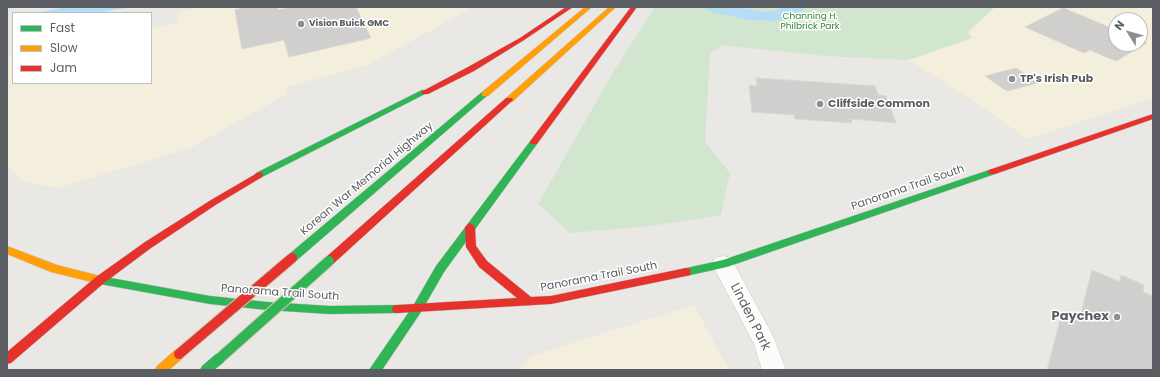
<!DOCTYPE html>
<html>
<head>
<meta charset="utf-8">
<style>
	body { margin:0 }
	#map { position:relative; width:1160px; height:377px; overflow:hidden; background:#e9e8e4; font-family:Poppins,sans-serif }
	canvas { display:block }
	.frame { position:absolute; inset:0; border:8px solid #5a5e62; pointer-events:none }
	.legend { position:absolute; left:12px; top:12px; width:140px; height:72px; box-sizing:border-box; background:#fff; border:1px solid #bdbfc0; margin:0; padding:5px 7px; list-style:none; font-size:12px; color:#5a5e62 }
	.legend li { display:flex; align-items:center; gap:8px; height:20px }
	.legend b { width:20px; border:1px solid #bdbfc0 }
	.north { position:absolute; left:1108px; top:12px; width:40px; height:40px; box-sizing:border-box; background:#fff; border:1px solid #bdbfc0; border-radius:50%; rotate:307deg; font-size:11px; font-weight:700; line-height:16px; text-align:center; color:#5a5e62 }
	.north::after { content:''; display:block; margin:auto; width:14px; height:18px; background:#8c8e90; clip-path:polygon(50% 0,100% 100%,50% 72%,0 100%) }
</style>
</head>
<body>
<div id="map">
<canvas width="1160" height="377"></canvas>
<div class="frame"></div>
<ul class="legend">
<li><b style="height:5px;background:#30b455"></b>Fast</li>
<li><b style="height:5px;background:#ff9f0a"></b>Slow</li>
<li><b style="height:5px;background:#e5322d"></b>Jam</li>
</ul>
<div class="north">N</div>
</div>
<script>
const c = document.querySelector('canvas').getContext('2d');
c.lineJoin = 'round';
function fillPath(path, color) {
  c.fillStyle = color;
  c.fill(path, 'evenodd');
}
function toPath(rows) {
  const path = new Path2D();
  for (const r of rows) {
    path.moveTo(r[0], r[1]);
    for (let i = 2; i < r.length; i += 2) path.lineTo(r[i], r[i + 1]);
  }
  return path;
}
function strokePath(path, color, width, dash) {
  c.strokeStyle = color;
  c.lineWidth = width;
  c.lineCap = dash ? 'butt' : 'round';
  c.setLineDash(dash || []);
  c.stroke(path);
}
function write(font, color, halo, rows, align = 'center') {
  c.font = font + ' Poppins,sans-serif';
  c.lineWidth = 3;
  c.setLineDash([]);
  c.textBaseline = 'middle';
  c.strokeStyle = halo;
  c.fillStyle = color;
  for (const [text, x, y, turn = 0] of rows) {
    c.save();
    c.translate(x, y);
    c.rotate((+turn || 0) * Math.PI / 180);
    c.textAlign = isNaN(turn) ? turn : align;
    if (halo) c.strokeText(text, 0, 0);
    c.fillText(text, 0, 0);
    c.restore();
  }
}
fillPath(toPath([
	[199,7,474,7,365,66,286,87,287,94,190,148,58,188,23,181,7,165,7,57,13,56,13,83,151,83,151,28,178,23,177,12],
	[995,7,1153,7,1153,98,1028,139,972,100,909,60,971,38,968,32],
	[1116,20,1140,20,1140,44,1116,44],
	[694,305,729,370,518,370,531,356]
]), '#f4eedc');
fillPath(toPath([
	[655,7,702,7,712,12,729,7,995,7,968,32,972,38,909,60,825,56,722,45,710,54,705,142,730,173,721,215,651,226,570,233,538,204,615,69]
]), '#d2e6cf');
fillPath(toPath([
	[66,7,130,7,98,13,36,13],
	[702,7,737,7,765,12,775,11,780,7,805,7,798,17,773,21,748,20,712,12]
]), '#b5def6');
const building = toPath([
	[247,7,277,7,278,10,295,7,356,7,371,38,289,57,284,40,242,49,235,10,247,7],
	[1063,8,1116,30,1116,44,1140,44,1140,40,1147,43,1116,61,1090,50,1084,53,1025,27,1063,8],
	[1016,68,1038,83,1007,91,985,76,1016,68],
	[756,78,875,86,878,95,886,96,896,123,851,119,852,123,795,119,794,115,752,112,749,85,757,86,756,78],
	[1092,270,1120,282,1121,275,1144,285,1143,292,1153,296,1153,370,1047,370,1062,313,1079,321,1092,270]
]);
fillPath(building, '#d0cfcd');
strokePath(building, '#d8d7d3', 1);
const street = toPath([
	[723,256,731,258,773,336,786,370,762,370,754,344,712,264,715,258,723,256]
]);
const fast = toPath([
	[422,90,428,90,429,92,262,177,259,178,255,175,256,173,422,90],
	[482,92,485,92,489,94,296,261,292,262,288,261,287,258,288,255,482,92],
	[534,139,537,140,538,142,537,144,444,272,421,312,382,370,369,370,413,306,436,266,531,140,534,139],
	[992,169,995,170,996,172,995,174,727,267,686,276,682,275,681,272,682,269,723,260,992,169],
	[100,276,210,296,267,302,330,306,397,305,401,306,402,309,401,312,397,313,330,314,267,310,210,304,100,284,96,283,95,280,96,277,100,276],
	[220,353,224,354,226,358,224,362,214,370,200,370,202,366,216,354,220,353]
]);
const slow = toPath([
	[585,7,592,7,488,96,482,96,482,92,585,7],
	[609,7,616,7,512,102,506,102,505,100,506,98,609,7],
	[7,246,57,265,104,277,105,280,104,283,100,284,51,272,7,254,7,246],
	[179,349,183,350,185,354,183,358,169,370,155,370,157,366,175,350,179,349]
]);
const jam = toPath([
	[566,7,573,7,524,40,474,71,428,94,422,94,421,92,468,67,520,38,566,7],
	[631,7,637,7,537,144,531,144,530,142,531,140,631,7],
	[506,98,512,98,513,100,333,264,329,265,325,264,324,261,325,258,506,98],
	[1153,114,1153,119,995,174,989,174,988,172,989,170,1153,114],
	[259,172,262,173,263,175,262,177,217,204,151,248,104,283,11,363,7,364,7,352,96,277,145,242,211,200,259,172],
	[470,223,473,225,475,227,476,246,487,261,531,297,551,296,686,268,690,269,691,272,690,275,686,276,551,304,397,313,393,312,392,309,393,306,397,305,517,298,479,267,468,250,466,247,465,227,467,225,470,223]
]);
strokePath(street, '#c5c5c5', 1);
strokePath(fast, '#c5c5c5', 1);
strokePath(slow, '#c5c5c5', 1);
strokePath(jam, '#c5c5c5', 1);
fillPath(street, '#fcfcfb');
fillPath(fast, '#30b455');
fillPath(slow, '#ff9f0a');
fillPath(jam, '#e5322d');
const fastBridge = toPath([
	[220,358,329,261]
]);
const jamBridge = toPath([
	[179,354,292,258]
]);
strokePath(fastBridge, '#d1c8b2', 12, []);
strokePath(jamBridge, '#d1c8b2', 12, []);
strokePath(fastBridge, '#30b455', 10);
strokePath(jamBridge, '#e5322d', 10);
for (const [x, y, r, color] of [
	[301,24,4,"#8c8e90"],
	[1012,79,4,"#8c8e90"],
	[820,104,4,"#8c8e90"],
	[1117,317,4,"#8c8e90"]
]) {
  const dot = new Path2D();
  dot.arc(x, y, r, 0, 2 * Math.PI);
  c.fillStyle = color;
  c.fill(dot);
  strokePath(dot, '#fff', 1.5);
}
write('9px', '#358536', '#fff', [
	["Channing H.",810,17],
	["Philbrick Park",810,27]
]);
write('bold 9px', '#5a5e62', '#fff', [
	["Vision Buick GMC",309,24]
], 'left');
write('bold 11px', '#5a5e62', '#fff', [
	["TP's Irish Pub",1020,79],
	["Cliffside Common",828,104]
], 'left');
write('11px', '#5a5e62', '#fff', [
	["Korean War Memorial Highway",367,179,-40],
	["Panorama Trail South",908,188,-19],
	["Panorama Trail South",599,277,-11],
	["Panorama Trail South",280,293,4]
]);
write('13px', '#5a5e62', '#fff', [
	["Linden Park",750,317,63]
]);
write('bold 13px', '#5a5e62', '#fff', [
	["Paychex",1109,317]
], 'right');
</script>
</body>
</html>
